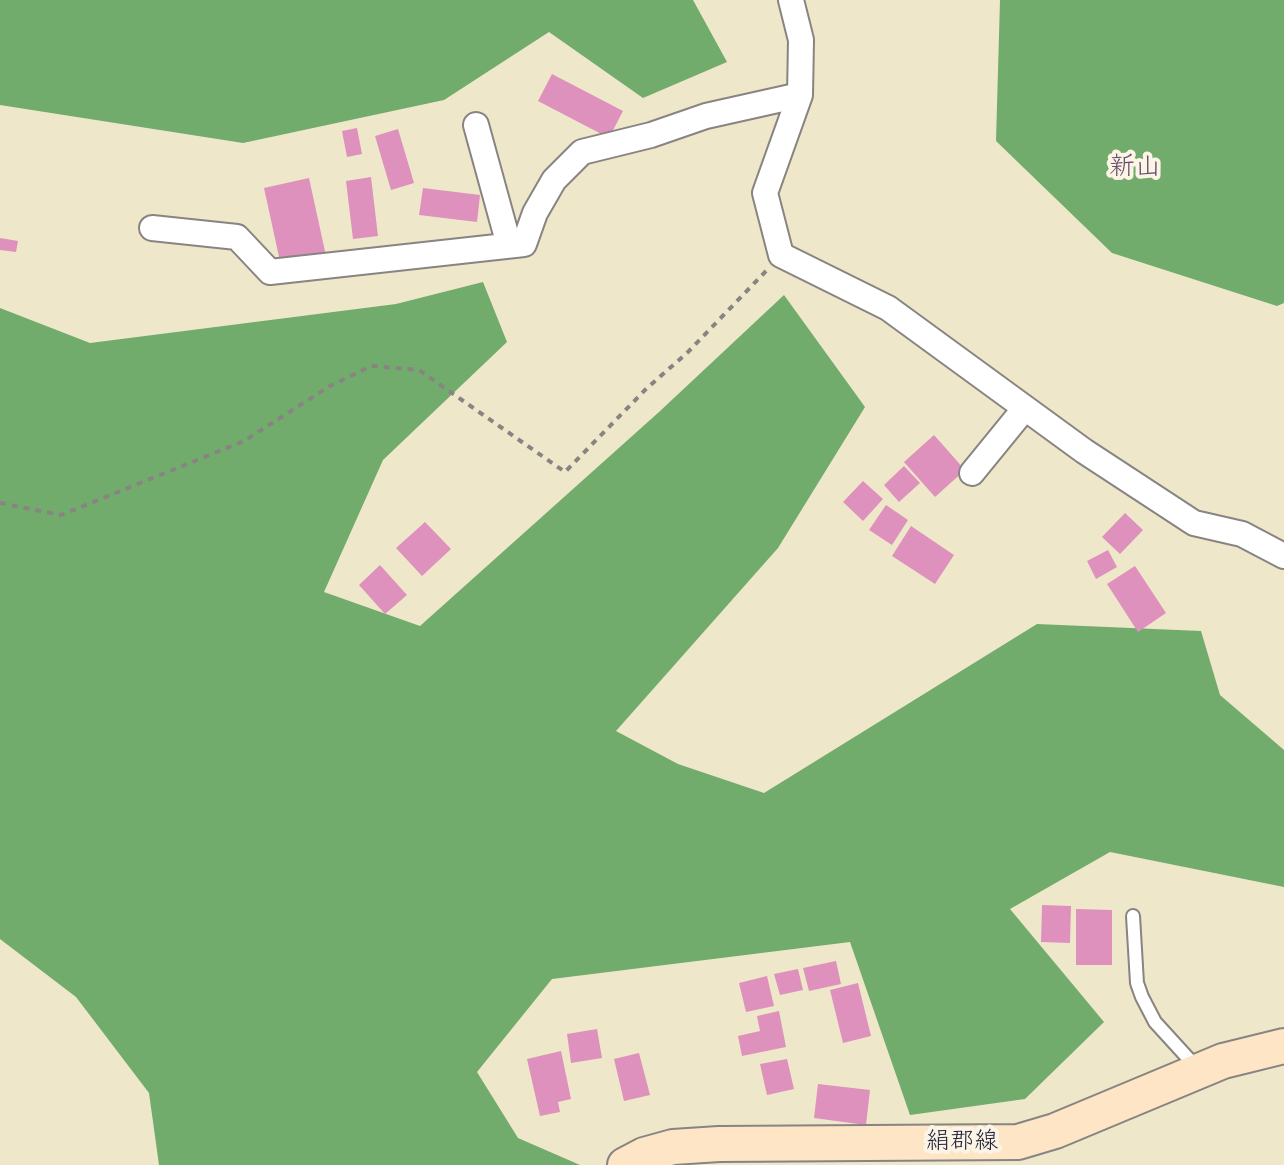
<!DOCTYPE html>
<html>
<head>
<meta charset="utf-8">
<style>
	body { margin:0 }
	canvas { display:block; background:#eee7c9 }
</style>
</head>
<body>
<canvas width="1284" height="1165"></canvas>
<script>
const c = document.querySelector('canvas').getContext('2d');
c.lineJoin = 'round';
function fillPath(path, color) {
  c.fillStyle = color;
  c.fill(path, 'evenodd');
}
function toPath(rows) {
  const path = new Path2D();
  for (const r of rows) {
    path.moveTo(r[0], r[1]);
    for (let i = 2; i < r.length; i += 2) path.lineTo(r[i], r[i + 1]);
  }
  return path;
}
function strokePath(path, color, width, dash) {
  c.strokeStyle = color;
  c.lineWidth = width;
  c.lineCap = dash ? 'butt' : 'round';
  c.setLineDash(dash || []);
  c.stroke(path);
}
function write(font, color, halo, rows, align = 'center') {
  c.font = font + ' Pangolin,"Klee One",sans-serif';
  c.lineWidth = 8;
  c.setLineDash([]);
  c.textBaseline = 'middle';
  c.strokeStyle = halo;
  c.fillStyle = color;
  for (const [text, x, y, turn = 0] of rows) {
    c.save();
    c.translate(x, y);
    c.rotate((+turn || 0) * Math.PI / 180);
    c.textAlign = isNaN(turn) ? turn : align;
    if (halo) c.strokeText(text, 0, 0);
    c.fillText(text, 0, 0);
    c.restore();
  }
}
fillPath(toPath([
	[0,0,693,0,727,62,643,98,549,32,444,100,243,143,0,105],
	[1000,0,1284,0,1284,303,1277,306,1112,253,996,141],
	[483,282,507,342,383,460,324,592,420,626,659,412,784,295,865,407,778,548,616,731,678,764,764,793,1037,624,1201,631,1220,695,1284,750,1284,887,1110,852,1010,909,1104,1022,1025,1099,910,1115,850,942,552,979,477,1072,518,1138,580,1165,159,1165,149,1093,76,997,0,939,0,308,90,343,396,304]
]), '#71ac6c');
fillPath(toPath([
	[552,74,623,111,609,138,538,101],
	[357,128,362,154,347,157,342,131],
	[398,129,414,183,391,190,375,136],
	[371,177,378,236,353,239,346,181],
	[309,178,326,256,281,266,264,188],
	[423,188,480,195,477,222,419,215],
	[0,238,18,241,16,252,0,250],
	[934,435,965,470,935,497,904,462],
	[904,466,920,483,899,502,884,485],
	[863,481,883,499,863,521,843,502],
	[886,505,908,520,892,545,869,530],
	[1125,513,1143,530,1120,554,1102,537],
	[425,522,451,549,422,576,396,548],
	[911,526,954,555,935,584,892,556],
	[1108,550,1117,567,1096,579,1087,561],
	[380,565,407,595,385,614,359,585],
	[1135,566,1166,613,1138,632,1107,584],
	[1042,905,1071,906,1070,943,1041,942],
	[1076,909,1112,910,1112,965,1076,965],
	[836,961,841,984,809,991,803,968],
	[798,969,803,990,780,995,774,974],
	[767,976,774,1006,746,1012,739,983],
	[858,983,871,1036,843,1043,830,990],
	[779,1011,786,1047,742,1056,738,1036,760,1031,757,1016],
	[597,1029,602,1058,571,1063,567,1034],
	[561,1051,571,1099,558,1102,560,1112,540,1116,527,1059],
	[639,1053,650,1095,624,1101,614,1059],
	[787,1059,794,1089,767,1095,760,1064],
	[818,1084,870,1090,866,1125,814,1118]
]), '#de91bd');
const lane = toPath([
	[1133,916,1137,983,1142,997,1155,1022,1197,1068]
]);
const street = toPath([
	[791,0,801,40,800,95,765,193,781,255,888,308,1084,451,1194,523,1242,534,1284,556],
	[476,125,509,245],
	[152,228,237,237,270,272,524,244,535,213,554,180,582,152,651,135,706,116,800,95],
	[972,473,1025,408]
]);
const secondary = toPath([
	[625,1165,644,1155,673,1147,719,1144,1018,1142,1055,1131,1223,1061,1284,1046]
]);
strokePath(lane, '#888482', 16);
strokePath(street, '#888482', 28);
strokePath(secondary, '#888482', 38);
strokePath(toPath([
	[0,503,61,515,244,441,330,386,371,366,419,370,565,472,646,389,688,352,766,271]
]), '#888482', 4, [6, 6]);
strokePath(lane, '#fff', 12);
strokePath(street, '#fff', 24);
strokePath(secondary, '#fde5c5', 34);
write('24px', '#22223b', '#fcf5e5', [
	["絹郡線",962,1142]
]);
write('26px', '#644968', '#fcf5e5', [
	["新山",1135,167]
]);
</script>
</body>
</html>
